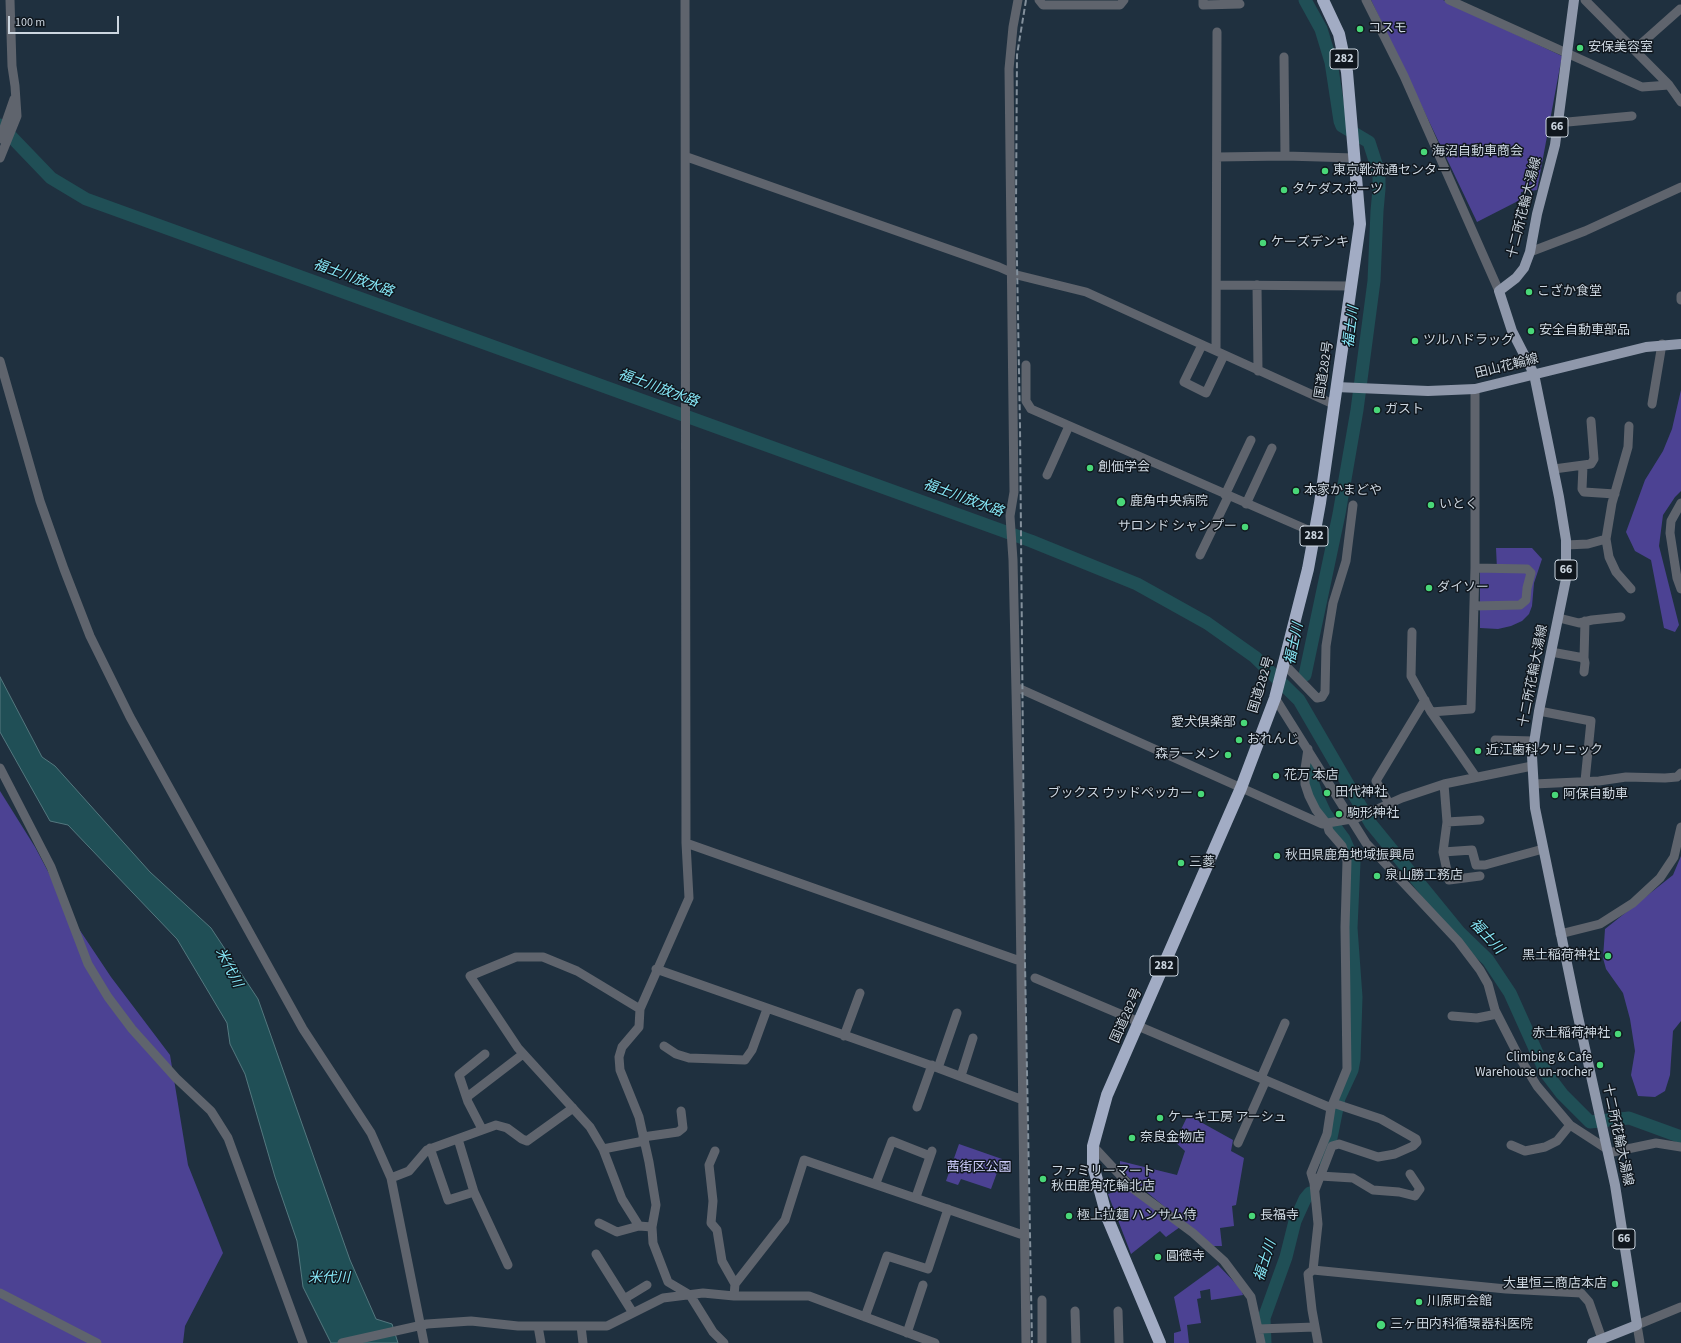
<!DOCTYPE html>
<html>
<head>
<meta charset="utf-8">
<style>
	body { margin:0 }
	#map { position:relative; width:1681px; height:1343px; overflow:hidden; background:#1f303f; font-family:"Source Sans 3",sans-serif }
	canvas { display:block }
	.scale { position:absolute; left:8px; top:16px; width:111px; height:18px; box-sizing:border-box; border:2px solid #ccd6e0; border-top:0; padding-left:5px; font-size:12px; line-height:14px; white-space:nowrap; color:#ccd6e0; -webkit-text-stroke:3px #10171e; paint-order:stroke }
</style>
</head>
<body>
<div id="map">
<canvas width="1681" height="1343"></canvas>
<div class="scale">100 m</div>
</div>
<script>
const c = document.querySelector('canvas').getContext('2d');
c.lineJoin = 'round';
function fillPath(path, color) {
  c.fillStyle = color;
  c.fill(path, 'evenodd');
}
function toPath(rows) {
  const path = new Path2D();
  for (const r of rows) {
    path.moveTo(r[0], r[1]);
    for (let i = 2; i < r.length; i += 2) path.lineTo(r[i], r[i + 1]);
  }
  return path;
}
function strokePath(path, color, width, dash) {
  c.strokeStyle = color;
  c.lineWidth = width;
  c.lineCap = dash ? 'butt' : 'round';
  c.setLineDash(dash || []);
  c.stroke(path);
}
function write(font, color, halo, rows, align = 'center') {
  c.font = font + ' "Source Sans 3","Noto Sans JP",sans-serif';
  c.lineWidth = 3;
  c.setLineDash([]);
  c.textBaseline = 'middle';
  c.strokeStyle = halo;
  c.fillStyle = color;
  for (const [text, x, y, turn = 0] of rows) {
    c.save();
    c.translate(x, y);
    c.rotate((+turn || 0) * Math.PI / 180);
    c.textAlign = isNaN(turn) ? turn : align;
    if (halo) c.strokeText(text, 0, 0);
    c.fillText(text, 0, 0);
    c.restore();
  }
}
fillPath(toPath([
	[1371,0,1443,0,1562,56,1537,190,1521,192,1520,200,1477,222],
	[1681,390,1681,491,1675,497,1663,515,1659,546,1679,625,1675,632,1664,628,1651,560,1635,551,1626,532,1645,480,1663,451,1672,429],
	[1496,548,1532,548,1542,559,1534,583,1532,606,1529,614,1522,621,1511,626,1498,629,1480,628,1480,571,1497,569],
	[0,791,35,847,77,926,111,977,170,1055,188,1165,223,1253,185,1326,183,1343,0,1343],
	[1681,856,1681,1021,1673,1031,1670,1075,1665,1091,1655,1097,1638,1096,1631,1075,1635,1051,1630,1019,1623,993,1606,969,1603,958,1605,929,1673,875],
	[1188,1115,1233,1140,1231,1151,1244,1158,1236,1205,1232,1206,1234,1226,1220,1228,1222,1246,1212,1246,1120,1170,1120,1161,1177,1175,1185,1151,1175,1142],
	[959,1144,1002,1159,991,1189,961,1179,958,1185,946,1181],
	[1129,1187,1180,1227,1166,1237,1160,1231,1131,1254,1108,1194],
	[1218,1265,1241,1289,1243,1295,1211,1300,1210,1289,1200,1291,1201,1298,1197,1299,1201,1323,1187,1325,1189,1343,1174,1343,1174,1333,1181,1331,1174,1297]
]), '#4c4293');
const water = toPath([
	[0,677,42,757,55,766,150,872,211,928,258,999,350,1260,376,1319,392,1324,398,1343,331,1343,303,1287,297,1241,275,1177,245,1074,230,1044,227,1023,177,939,68,825,50,821,0,732,0,677]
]);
fillPath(water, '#204f56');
strokePath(water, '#54787f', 1);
strokePath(toPath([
	[0,125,51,178,86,199,1031,541,1137,584,1207,623,1255,657,1299,700,1371,824,1460,933,1488,960,1510,993,1546,1073,1562,1094,1590,1122,1629,1118,1681,1137],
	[1305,675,1339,514,1357,410,1374,281,1377,211,1379,189,1379,173,1369,142,1342,126,1340,121,1331,62,1321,29,1305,0],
	[1310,763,1312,781,1317,796,1325,813,1344,839,1354,862,1351,928,1356,997,1354,1059,1352,1070,1339,1098,1331,1138,1324,1159],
	[1265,1343,1264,1318,1286,1257,1295,1221,1305,1199,1310,1193]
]), '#204f56', 13);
strokePath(toPath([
	[1018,0,1013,27,1009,69,1014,492,1010,516,1013,560,1019,823,1026,1343],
	[1039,0,1043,5,1120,5,1124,0],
	[1203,0,1203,5,1240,4],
	[1366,0,1404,76,1499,291],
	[1449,0,1642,87,1669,85],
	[1585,0,1669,85,1681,102],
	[1634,50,1680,9],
	[1284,57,1285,156,1355,158],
	[1557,123,1632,116],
	[0,139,14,99],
	[687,157,999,267,1017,275,1086,292,1333,404],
	[1217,157,1285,156],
	[0,158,17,116,15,86,12,66,10,0],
	[1530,252,1585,231,1681,187],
	[1217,285,1352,286],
	[1257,285,1258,371],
	[1681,296,1681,300],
	[1202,345,1184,382,1206,393,1224,355],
	[1216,350,1217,32],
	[0,361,40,501,64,569,90,636,130,717,303,1029,371,1133,391,1178,424,1343],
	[1026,365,1026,401,1031,409,1315,533],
	[1652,404,1662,344],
	[1629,426,1628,447,1612,503,1606,539,1609,557,1616,572,1631,589],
	[1583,466,1582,489,1584,492,1615,494],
	[1554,469,1591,464,1594,459,1591,421],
	[1047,475,1069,426],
	[1225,495,1251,440],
	[1681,503,1671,521,1670,533,1677,578,1681,589],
	[1246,504,1272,448],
	[1566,545,1588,544,1606,539],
	[1200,555,1228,497],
	[1474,606,1520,605,1526,600,1527,588,1531,573,1527,569,1475,568],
	[1559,618,1579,623,1592,620,1621,617],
	[1412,632,1411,676,1431,712,1476,777],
	[1551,652,1584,658],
	[1284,664,1317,698,1322,697,1325,692,1326,646,1333,603,1346,561,1353,505],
	[1584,672,1585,663,1584,658,1585,621],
	[1016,687,1322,824,1357,818,1402,798,1444,784,1532,766],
	[1275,698,1366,843,1458,941,1480,970,1488,984,1495,1010,1518,1055,1537,1086,1570,1125,1607,1149],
	[1539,711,1591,721,1585,781],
	[1431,712,1471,709,1475,568,1475,389],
	[1495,740,1534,741],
	[1308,749,1305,769,1305,784,1309,796,1316,810,1327,824,1329,831,1342,846,1347,861,1345,927,1347,1069,1331,1108,1327,1134,1311,1173,1314,1183,1318,1224,1313,1270,1308,1274,1312,1310,1318,1343],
	[0,768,51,867,88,964,108,997,132,1029,176,1078,211,1111,228,1138,303,1343],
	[1444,784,1447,822,1443,852,1449,880,1480,876],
	[1534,784,1599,781,1626,777,1665,778,1677,777,1681,773],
	[1390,805,1376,781,1425,700],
	[1447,822,1480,820],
	[686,843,1020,961],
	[1443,852,1472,850,1476,865,1485,865,1543,849],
	[1560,934,1600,924,1633,903,1660,878,1674,857,1681,827],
	[656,969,938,1068,1023,1100],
	[1035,978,1139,1022],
	[1452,1016,1477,1018,1497,1014],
	[1138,1026,1331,1108],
	[844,1036,860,993],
	[664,1046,676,1054,689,1058,745,1060,752,1050,767,1009],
	[938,1068,957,1013],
	[961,1076,973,1038],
	[1261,1078,1285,1023],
	[467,1097,523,1054],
	[917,1107,932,1065],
	[482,1129,468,1102,459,1075,485,1054],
	[643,1137,678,1132,683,1128,681,1111],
	[458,1139,474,1192,508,1265],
	[1238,1143,1266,1080],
	[1511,1145,1525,1151,1545,1147,1557,1141,1570,1125],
	[1093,1146,1132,1188,1193,1233,1224,1261,1251,1297,1261,1343],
	[430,1148,448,1200,474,1192],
	[603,1149,644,1141],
	[715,1151,709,1165,713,1201,711,1223,717,1230,722,1261,735,1284],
	[1608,1153,1656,1143,1681,1147],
	[1320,1176,1353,1178,1373,1190,1399,1192,1415,1196,1420,1189,1410,1174],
	[391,1178,409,1171,427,1150,496,1125,507,1128,522,1139,527,1141,573,1108],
	[876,1183,892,1141,930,1156],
	[1315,1190,1332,1146,1339,1144,1378,1157,1395,1154,1413,1146,1417,1142,1416,1139,1381,1119,1333,1103],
	[916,1197,932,1151],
	[599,1223,617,1232,639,1226,652,1227,653,1243,668,1282,690,1295,713,1332,724,1343],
	[639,1226,622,1199,603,1149,590,1127,518,1048,470,976,516,957,543,957,577,971,640,1009],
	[652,1227,656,1205,649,1162,639,1117,620,1070,619,1057,622,1047,639,1027,640,1009,689,898,686,843,685,0],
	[596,1254,633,1313],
	[1313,1270,1506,1289,1581,1293,1589,1302,1602,1339],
	[0,1293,97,1343],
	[734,1296,735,1284,785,1220,804,1160,1023,1235],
	[624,1299,647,1285],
	[1075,1311,1076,1343],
	[1118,1311,1119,1343],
	[865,1317,887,1256,928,1269,948,1209],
	[538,1326,541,1343],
	[581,1326,583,1343],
	[1258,1329,1315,1327],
	[907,1333,923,1285],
	[342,1343,427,1324,471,1321,518,1326,607,1326,663,1298,703,1293,734,1296,809,1296,935,1343],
	[1042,1343,1042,1300],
	[1640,1343,1637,1325,1681,1307]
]), '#5f646d', 9);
strokePath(toPath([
	[1574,0,1555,145,1537,214,1530,252,1524,268,1516,278,1499,291,1512,331,1534,374,1559,497,1566,540,1566,579,1539,711,1532,756,1535,808,1577,1012,1615,1185,1637,1325,1592,1343],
	[1336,387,1428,391,1475,389,1646,347,1681,344]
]), '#8f98ab', 10);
strokePath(toPath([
	[1160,1343,1107,1217,1093,1165,1093,1146,1107,1095,1241,788,1275,698,1308,569,1320,503,1360,224,1347,72,1339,34,1323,0]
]), '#a2acc4', 12);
strokePath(toPath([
	[1026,0,1017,55,1016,207,1020,426,1025,964,1032,1343]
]), '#83909c', 2, [6, 3]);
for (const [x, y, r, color] of [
	[1360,29,4,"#49d778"],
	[1580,48,4,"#49d778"],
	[1424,152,4,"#49d778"],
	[1325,171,4,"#49d778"],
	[1284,190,4,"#49d778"],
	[1263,243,4,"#49d778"],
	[1529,292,4,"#49d778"],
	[1531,331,4,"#49d778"],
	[1415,341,4,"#49d778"],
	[1377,410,4,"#49d778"],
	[1090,468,4,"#49d778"],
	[1296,491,4,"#49d778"],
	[1121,502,5,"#49d778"],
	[1431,505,4,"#49d778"],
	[1245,527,4,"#49d778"],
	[1429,588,4,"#49d778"],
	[1244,723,4,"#49d778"],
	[1239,740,4,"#49d778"],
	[1478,751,4,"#49d778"],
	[1228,755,4,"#49d778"],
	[1276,776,4,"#49d778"],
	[1327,793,4,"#49d778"],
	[1201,794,4,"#49d778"],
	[1555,795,4,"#49d778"],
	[1339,814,4,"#49d778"],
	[1277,856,4,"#49d778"],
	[1181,863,4,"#49d778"],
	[1377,876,4,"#49d778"],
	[1608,956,4,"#49d778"],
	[1618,1034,4,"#49d778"],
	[1600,1065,4,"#49d778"],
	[1160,1118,4,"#49d778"],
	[1132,1138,4,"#49d778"],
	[1043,1179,4,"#49d778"],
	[1069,1216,4,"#49d778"],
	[1252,1216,4,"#49d778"],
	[1158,1257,4,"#49d778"],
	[1615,1284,4,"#49d778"],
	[1419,1302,4,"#49d778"],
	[1381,1325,5,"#49d778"]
]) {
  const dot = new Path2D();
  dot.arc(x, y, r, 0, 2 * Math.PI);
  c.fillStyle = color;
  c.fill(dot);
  strokePath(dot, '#10171e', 1.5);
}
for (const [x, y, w] of [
	[1344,59,28],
	[1557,127,22],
	[1314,536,28],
	[1566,570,22],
	[1164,966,28],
	[1624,1239,22]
]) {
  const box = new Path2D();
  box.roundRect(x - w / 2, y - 10, w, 20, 3);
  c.fillStyle = '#10171e';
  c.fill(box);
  strokePath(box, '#ccd6e0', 1);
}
write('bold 12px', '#ccd6e0', null, [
	["282",1344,59],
	["66",1557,127],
	["282",1314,536],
	["66",1566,570],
	["282",1164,966],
	["66",1624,1239]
]);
write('13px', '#ccd6e0', '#10171e', [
	["コスモ",1368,29],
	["安保美容室",1588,48],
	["海沼自動車商会",1432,152],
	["東京靴流通センター",1333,171],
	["タケダスポーツ",1292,190],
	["ケーズデンキ",1271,243],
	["こざか食堂",1537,292],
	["安全自動車部品",1539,331],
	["ツルハドラッグ",1423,341],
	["ガスト",1385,410],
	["創価学会",1098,468],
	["本家かまどや",1304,491],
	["鹿角中央病院",1130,502],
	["いとく",1439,505],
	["サロンド シャンプー",1237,527,"right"],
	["ダイソー",1437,588],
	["愛犬倶楽部",1236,723,"right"],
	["おれんじ",1247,740],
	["近江歯科クリニック",1486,751],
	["森ラーメン",1220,755,"right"],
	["花万 本店",1284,776],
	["田代神社",1335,793],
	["ブックス ウッドペッカー",1193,794,"right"],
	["阿保自動車",1563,795],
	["駒形神社",1347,814],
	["秋田県鹿角地域振興局",1285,856],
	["三菱",1189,863],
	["泉山勝工務店",1385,876],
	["黒土稲荷神社",1600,956,"right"],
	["赤土稲荷神社",1610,1034,"right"],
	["Climbing & Cafe",1592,1058,"right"],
	["Warehouse un-rocher",1592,1073,"right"],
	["ケーキ工房 アーシュ",1168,1118],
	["奈良金物店",1140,1138],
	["ファミリーマート",1051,1172],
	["秋田鹿角花輪北店",1051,1187],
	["極上拉麺 ハンサム侍",1077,1216],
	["長福寺",1260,1216],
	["圓徳寺",1166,1257],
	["大里恒三商店本店",1607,1284,"right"],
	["川原町会館",1427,1302],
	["三ヶ田内科循環器科医院",1390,1325]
], 'left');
write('13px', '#ccd6e0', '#10171e', [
	["十二所花輪大湯線",1525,208,-76],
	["田山花輪線",1507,367,-14],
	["国道282号",1325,370,-81],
	["十二所花輪大湯線",1534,676,-79],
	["国道282号",1262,685,-73],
	["国道282号",1127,1016,-66],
	["十二所花輪大湯線",1617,1135,78]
]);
write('13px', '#cecefc', '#10171e', [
	["茜街区公園",979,1168]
]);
write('italic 14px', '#87e9f9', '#10171e', [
	["福士川放水路",353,279,20],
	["福士川",1352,327,-83],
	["福士川放水路",658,389,20],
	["福士川放水路",963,499,20],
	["福士川",1295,644,-78],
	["福士川",1486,937,47],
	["米代川",228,968,63],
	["福士川",1266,1261,-72],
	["米代川",329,1279]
]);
</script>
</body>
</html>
